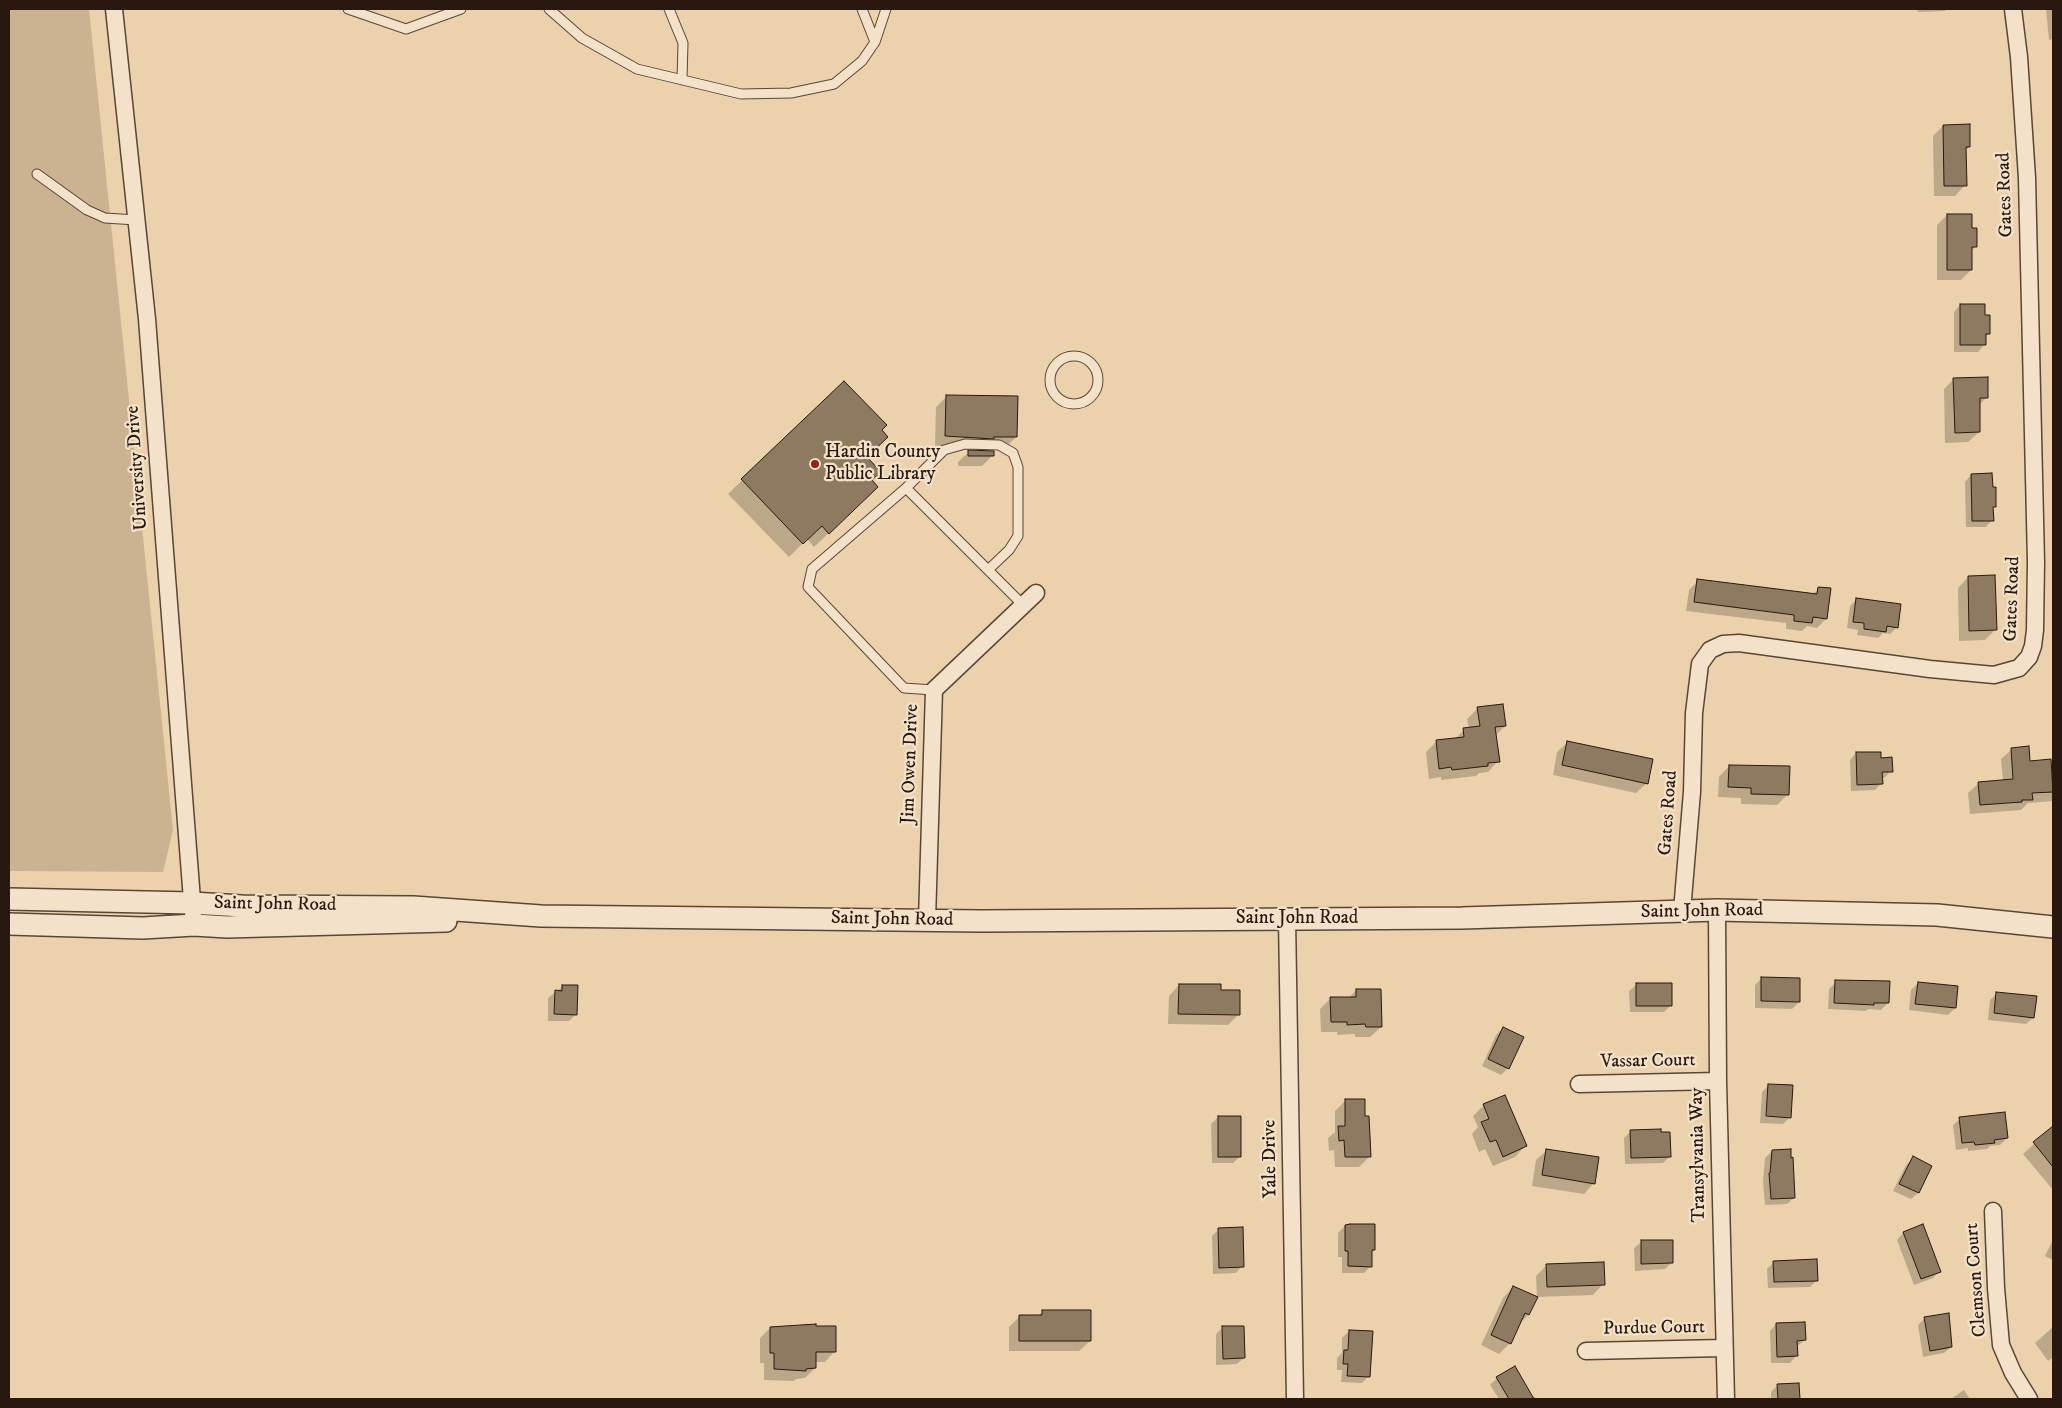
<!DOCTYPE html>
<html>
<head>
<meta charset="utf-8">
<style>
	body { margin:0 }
	#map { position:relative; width:2062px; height:1408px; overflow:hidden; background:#ecd2ac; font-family:"IM FELL DW Pica",serif }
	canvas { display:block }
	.frame { position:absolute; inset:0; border:10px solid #29180f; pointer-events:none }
</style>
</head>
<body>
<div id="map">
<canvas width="2062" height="1408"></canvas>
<div class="frame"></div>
</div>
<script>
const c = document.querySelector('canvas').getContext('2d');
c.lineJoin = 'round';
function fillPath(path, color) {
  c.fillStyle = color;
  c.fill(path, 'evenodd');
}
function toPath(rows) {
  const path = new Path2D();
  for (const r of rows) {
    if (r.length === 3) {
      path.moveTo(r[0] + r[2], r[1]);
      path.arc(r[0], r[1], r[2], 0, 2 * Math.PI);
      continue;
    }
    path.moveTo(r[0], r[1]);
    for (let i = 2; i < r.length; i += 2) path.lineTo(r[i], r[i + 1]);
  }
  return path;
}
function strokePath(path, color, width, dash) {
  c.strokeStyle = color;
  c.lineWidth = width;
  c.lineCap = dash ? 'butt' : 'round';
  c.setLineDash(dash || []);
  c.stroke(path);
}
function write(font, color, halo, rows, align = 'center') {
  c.font = font + ' "IM FELL DW Pica",serif';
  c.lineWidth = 4.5;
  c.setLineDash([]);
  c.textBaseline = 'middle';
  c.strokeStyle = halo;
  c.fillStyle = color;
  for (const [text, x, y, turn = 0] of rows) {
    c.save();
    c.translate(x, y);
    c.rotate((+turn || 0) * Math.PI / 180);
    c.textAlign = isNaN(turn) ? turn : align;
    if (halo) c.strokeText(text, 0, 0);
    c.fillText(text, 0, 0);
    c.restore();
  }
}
fillPath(toPath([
	[9,9,89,9,173,830,163,872,9,871]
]), '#cbb291');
fillPath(toPath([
	[1917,9,1946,9,1945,11,1918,12],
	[2046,9,2053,9,2053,39,2049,40],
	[1943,126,1969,147,1965,151,1965,185,1955,196,1934,196,1933,136],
	[1947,215,1971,230,1976,246,1971,251,1971,270,1961,280,1937,280,1937,225],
	[1960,305,1984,316,1988,334,1984,338,1984,345,1978,352,1954,352,1954,312],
	[1954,379,1987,397,1978,406,1979,432,1968,442,1945,443,1944,389],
	[844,382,880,430,865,458,870,481,863,501,814,547,807,539,789,557,728,494],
	[946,397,1016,437,1006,447,982,449,935,446,936,407],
	[969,452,993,455,982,466,958,466,958,462],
	[1971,475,1995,506,1992,509,1992,520,1986,527,1966,527,1965,482],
	[1968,577,1995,630,1985,640,1959,641,1958,588],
	[1698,581,1812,595,1819,588,1826,619,1817,628,1807,626,1802,631,1786,629,1786,623,1686,611,1689,590],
	[1857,599,1897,627,1890,634,1883,633,1878,638,1857,635,1858,630,1847,628,1850,606],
	[1478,708,1505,726,1495,736,1498,761,1488,772,1479,773,1476,776,1441,780,1441,777,1429,779,1426,752,1436,742,1454,740,1464,730,1469,729,1467,719],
	[1568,742,1647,783,1636,793,1553,775,1557,752],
	[2012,749,2029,762,2053,775,2053,801,2028,803,2021,810,1970,814,1968,793,1979,783,2003,781,2001,759],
	[1856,753,1880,759,1891,771,1884,778,1881,778,1881,784,1875,790,1851,791,1850,760],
	[1729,766,1788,794,1777,805,1741,804,1741,798,1718,797,1719,777],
	[1762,978,1799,1002,1792,1009,1755,1008,1755,985],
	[1836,982,1888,1003,1881,1010,1868,1009,1866,1011,1828,1009,1829,989],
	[1918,983,1955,1008,1948,1015,1909,1010,1911,990],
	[1179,985,1220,991,1239,1014,1228,1025,1168,1024,1169,996],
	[1636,985,1671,1005,1664,1012,1630,1012,1629,991],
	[563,986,576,1014,569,1021,548,1021,548,998],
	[1356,990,1381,1027,1370,1037,1355,1037,1355,1034,1337,1035,1337,1032,1321,1032,1320,1009,1331,998,1349,998],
	[1997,993,2033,1018,2026,1024,1988,1020,1990,1000],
	[1503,1028,1508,1068,1501,1075,1482,1066,1496,1035],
	[1769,1085,1790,1117,1783,1124,1760,1123,1762,1092],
	[1346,1100,1364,1117,1370,1156,1359,1167,1335,1167,1334,1150,1329,1151,1328,1138,1335,1132,1335,1111],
	[1484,1105,1525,1146,1515,1157,1493,1166,1485,1149,1479,1152,1472,1134,1478,1127,1473,1116],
	[1218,1117,1240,1156,1233,1163,1212,1163,1211,1124],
	[1960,1119,2007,1138,2000,1145,1990,1146,1987,1149,1968,1151,1968,1148,1956,1150,1953,1125],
	[2053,1127,2053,1190,2023,1154],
	[1631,1131,1670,1156,1663,1163,1625,1164,1624,1138],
	[1547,1150,1594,1183,1584,1194,1532,1186,1536,1160],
	[1772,1151,1794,1198,1787,1204,1765,1205,1763,1181,1765,1158],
	[1913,1158,1931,1167,1918,1193,1911,1199,1893,1191,1906,1165],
	[1345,1226,1374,1250,1371,1253,1371,1266,1364,1273,1342,1273,1342,1257,1338,1257,1338,1233],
	[1922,1226,1939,1271,1933,1278,1914,1285,1897,1240,1903,1233],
	[1219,1229,1242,1266,1236,1273,1213,1274,1212,1236],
	[2053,1240,2053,1260,2045,1256],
	[1641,1242,1672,1262,1665,1269,1635,1271,1634,1248],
	[1774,1262,1817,1280,1810,1287,1768,1288,1767,1269],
	[1547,1265,1603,1284,1593,1295,1537,1297,1536,1276],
	[1513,1287,1528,1315,1518,1325,1510,1343,1499,1354,1481,1345,1503,1298],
	[1042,1312,1090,1341,1079,1351,1009,1351,1009,1327,1020,1316,1038,1316],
	[1948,1315,1951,1347,1944,1353,1923,1357,1918,1325,1924,1319],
	[1776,1324,1805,1340,1796,1347,1796,1356,1790,1363,1771,1363,1770,1331],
	[1223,1327,1244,1358,1237,1364,1216,1365,1216,1334],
	[2053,1327,2053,1357,2048,1361,2035,1343],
	[770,1328,835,1351,825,1362,815,1362,815,1368,805,1378,796,1379,794,1381,764,1380,764,1363,760,1363,760,1338],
	[1349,1331,1369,1376,1362,1383,1341,1382,1342,1370,1337,1370,1337,1358,1342,1353,1342,1338],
	[1497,1378,1532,1398,1534,1396,1536,1399,1499,1399,1490,1385],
	[1798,1384,1799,1399,1771,1399,1771,1392,1778,1385],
	[1964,1390,1970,1399,1951,1399]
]), '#0003');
const building = toPath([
	[1970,124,1970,147,1966,147,1967,186,1944,186,1943,125,1970,124],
	[1947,214,1972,214,1972,228,1977,228,1977,247,1972,247,1972,270,1947,270,1947,214],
	[1960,304,1985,304,1985,315,1990,315,1990,334,1986,334,1986,345,1960,345,1960,304],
	[1988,377,1988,398,1980,398,1980,432,1955,433,1953,378,1988,377],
	[844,381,887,425,882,430,888,437,867,457,881,472,872,480,878,487,829,534,822,526,803,544,741,479,844,381],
	[946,395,1018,396,1017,437,994,437,994,439,945,436,946,395],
	[968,450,994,451,994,456,968,456,968,450],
	[1992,473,1993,487,1996,487,1996,507,1993,507,1994,521,1972,521,1971,474,1992,473],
	[1995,575,1997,630,1969,631,1968,576,1995,575],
	[1697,579,1817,594,1818,587,1831,588,1827,619,1813,617,1812,623,1794,621,1794,615,1694,602,1697,579],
	[1856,598,1901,604,1898,628,1887,626,1886,632,1864,629,1864,623,1853,622,1856,598],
	[1503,704,1506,726,1495,727,1500,762,1488,763,1488,766,1452,770,1451,767,1439,769,1436,740,1464,737,1463,728,1480,726,1477,707,1503,704],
	[1567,741,1653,759,1648,784,1562,765,1567,741],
	[2029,746,2030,761,2051,759,2053,792,2032,793,2033,800,2022,800,2022,802,1980,805,1978,782,2013,779,2011,748,2029,746],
	[1856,752,1881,752,1881,758,1892,757,1893,772,1882,772,1883,784,1857,785,1856,752],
	[1729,765,1790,766,1789,795,1751,794,1751,788,1728,787,1729,765],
	[1761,977,1800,978,1800,1002,1761,1001,1761,977],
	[1835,980,1890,981,1889,1003,1874,1003,1874,1005,1834,1003,1835,980],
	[1918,982,1958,986,1956,1008,1915,1004,1918,982],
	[1636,983,1672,983,1672,1006,1636,1006,1636,983],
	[1179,984,1221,984,1221,990,1240,990,1240,1015,1178,1014,1179,984],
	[562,985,578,985,577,1015,554,1014,555,990,562,991,562,985],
	[1356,989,1381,989,1382,1027,1366,1027,1365,1024,1347,1025,1347,1022,1331,1022,1330,997,1356,997,1356,989],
	[1996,992,2037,996,2034,1018,1994,1013,1996,992],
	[1503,1027,1524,1037,1509,1069,1488,1059,1503,1027],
	[1768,1084,1793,1085,1791,1118,1766,1116,1768,1084],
	[1505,1095,1527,1146,1503,1157,1496,1140,1490,1142,1481,1122,1489,1119,1483,1104,1505,1095],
	[1345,1099,1365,1099,1365,1116,1369,1116,1371,1157,1345,1157,1344,1140,1339,1141,1338,1126,1345,1126,1345,1099],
	[2005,1112,2008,1138,1994,1140,1995,1143,1975,1145,1974,1142,1962,1143,1959,1117,2005,1112],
	[1218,1116,1241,1116,1241,1157,1218,1157,1218,1116],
	[2053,1126,2053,1167,2033,1142,2053,1126],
	[1661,1129,1661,1132,1670,1132,1671,1157,1631,1158,1630,1130,1661,1129],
	[1546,1149,1599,1157,1595,1184,1542,1175,1546,1149],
	[1791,1149,1791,1158,1793,1157,1795,1198,1771,1199,1769,1173,1770,1173,1772,1150,1791,1149],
	[1913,1156,1932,1166,1919,1193,1899,1184,1913,1156],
	[1350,1224,1375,1224,1375,1250,1372,1250,1372,1267,1348,1266,1348,1251,1345,1251,1345,1225,1350,1224],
	[1923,1224,1941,1272,1921,1279,1903,1232,1923,1224],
	[1243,1227,1244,1267,1219,1268,1218,1228,1243,1227],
	[1641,1240,1673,1240,1673,1263,1641,1264,1641,1240],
	[1817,1259,1818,1281,1774,1282,1773,1261,1817,1259],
	[1604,1262,1605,1285,1547,1287,1546,1264,1604,1262],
	[1513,1286,1538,1297,1529,1315,1525,1313,1511,1344,1491,1335,1513,1286],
	[1042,1310,1091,1310,1091,1341,1019,1341,1019,1315,1042,1315,1042,1310],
	[1949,1313,1952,1347,1930,1351,1924,1317,1949,1313],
	[1805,1322,1806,1340,1797,1341,1798,1356,1777,1357,1776,1323,1805,1322],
	[816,1324,816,1326,836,1326,836,1352,816,1352,816,1368,806,1369,806,1371,774,1369,774,1353,770,1353,770,1327,816,1324],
	[1222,1326,1244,1326,1245,1358,1223,1359,1222,1326],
	[1349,1330,1373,1331,1370,1377,1347,1376,1348,1364,1343,1364,1344,1350,1348,1350,1349,1330],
	[1515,1366,1534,1399,1509,1399,1496,1377,1515,1366],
	[1799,1383,1800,1399,1778,1399,1777,1384,1799,1383]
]);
fillPath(building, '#8e7961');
strokePath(building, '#29180f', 1);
const service = toPath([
	[348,9,406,29,461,9],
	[549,9,582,38,637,69,741,94,791,93,834,84,862,61,875,42,886,9],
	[669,9,683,43,682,80],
	[862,9,875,42],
	[37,174,87,210,105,218,136,220],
	[1074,380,24],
	[906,488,944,450,965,444,999,445,1013,453,1018,467,1018,536,1009,550,988,570],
	[934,690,904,688,808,587,812,569,906,488,1023,605]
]);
const minor = toPath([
	[114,9,147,319,193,913],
	[1717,910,1718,1081,1726,1399],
	[1682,911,1692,792,1694,713,1700,664,1710,650,1723,644,1739,643,1930,669,1994,675,2019,668,2029,657,2033,646,2035,630,2036,562,2027,178,2019,57,2013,9],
	[1287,919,1295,1399],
	[927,920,934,690,1036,593],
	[1579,1084,1718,1081],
	[1993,1211,1996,1288,2001,1345,2013,1373,2029,1399],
	[1586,1351,1723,1348]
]);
const tertiary = toPath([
	[9,899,192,903,242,906,413,907,541,916,981,921,1462,918,1717,910,1937,915,2053,927],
	[9,924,143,928,194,925,227,927,446,921]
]);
strokePath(service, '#5a4636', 11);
strokePath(minor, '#5a4636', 19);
strokePath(tertiary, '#5a4636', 24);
strokePath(service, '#f3e2c9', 9);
strokePath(minor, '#f3e2c9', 16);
strokePath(tertiary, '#f3e2c9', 21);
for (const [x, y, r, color] of [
	[815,464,5,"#8f2418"]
]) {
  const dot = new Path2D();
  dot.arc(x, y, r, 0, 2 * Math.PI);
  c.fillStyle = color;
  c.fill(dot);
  strokePath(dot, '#f3e2c9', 2);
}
write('19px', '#29180f', '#f3e2c9', [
	["Gates Road",2006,195,-92],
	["University Drive",138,468,-94],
	["Gates Road",2013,599,-88],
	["Jim Owen Drive",911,764,-88],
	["Gates Road",1669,813,-86],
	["Saint John Road",275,905,1],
	["Saint John Road",1702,912,-1],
	["Saint John Road",1297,919],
	["Saint John Road",892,920,1],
	["Vassar Court",1648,1062,-1],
	["Transylvania Way",1699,1155,-91],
	["Yale Drive",1271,1159,-91],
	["Clemson Court",1977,1280,-94],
	["Purdue Court",1654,1329,-1]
]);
write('19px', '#29180f', '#f3e2c9', [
	["Hardin County",825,453],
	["Public Library",825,475]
], 'left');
</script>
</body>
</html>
